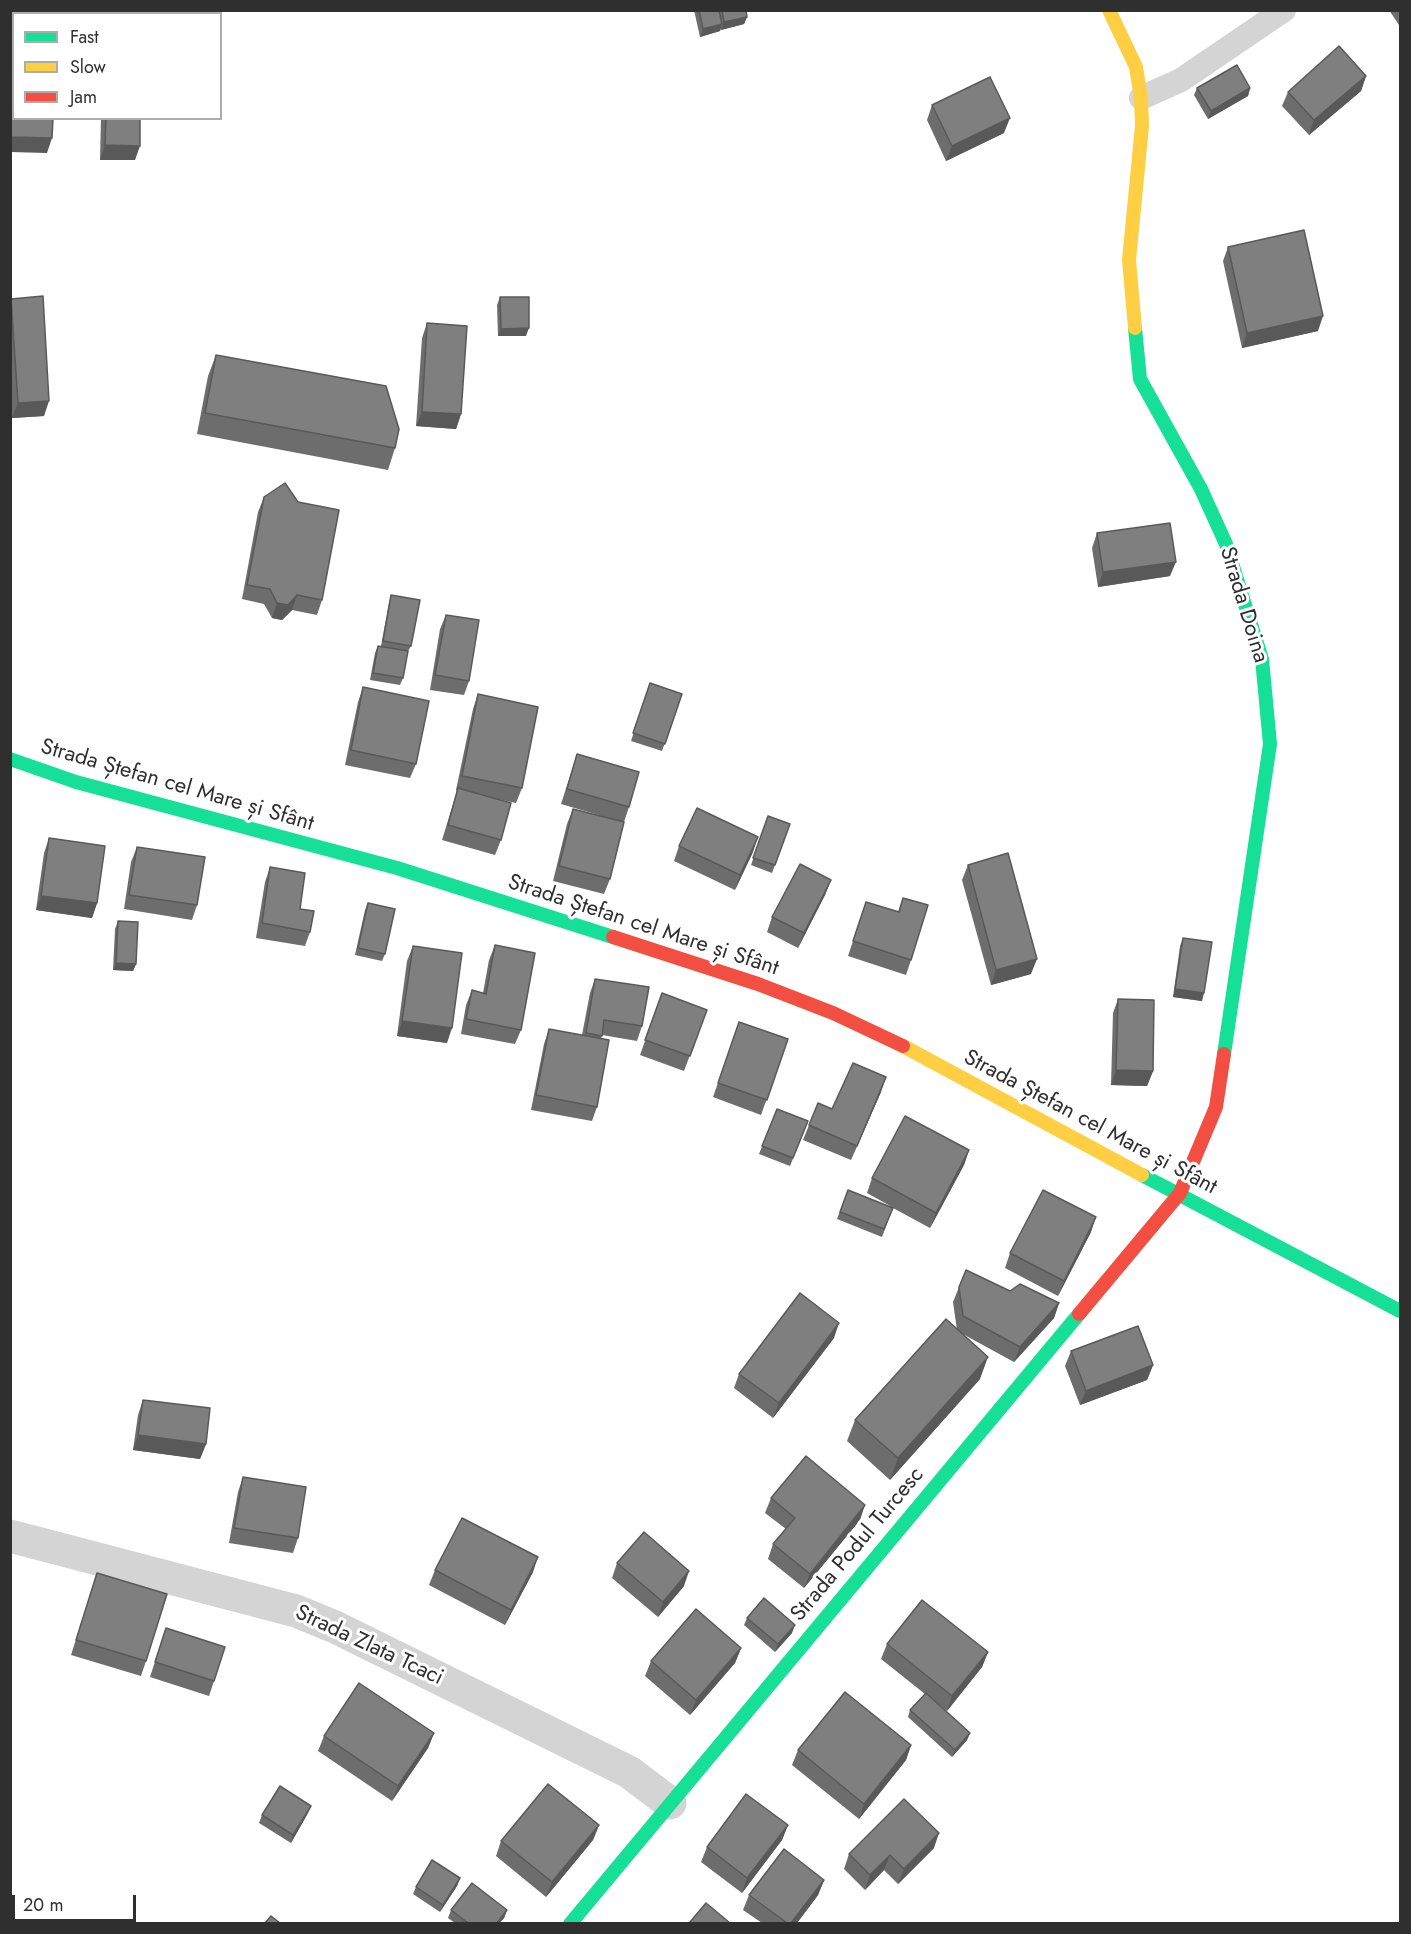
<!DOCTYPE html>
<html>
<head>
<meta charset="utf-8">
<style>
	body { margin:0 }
	#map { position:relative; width:1411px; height:1934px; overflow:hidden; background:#fff; font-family:Jost,sans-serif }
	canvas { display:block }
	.frame { position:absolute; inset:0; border:12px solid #2f2f2f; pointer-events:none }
	.legend { position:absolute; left:12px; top:12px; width:210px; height:108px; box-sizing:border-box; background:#fff; border:2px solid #acacac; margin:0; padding:8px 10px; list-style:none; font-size:18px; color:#2f2f2f }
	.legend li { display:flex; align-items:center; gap:12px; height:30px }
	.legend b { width:30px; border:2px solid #acacac }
	.scale { position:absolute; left:12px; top:1895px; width:124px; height:27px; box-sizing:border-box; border:3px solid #2f2f2f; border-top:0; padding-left:8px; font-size:18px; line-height:21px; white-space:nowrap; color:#2f2f2f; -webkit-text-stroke:4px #fff; paint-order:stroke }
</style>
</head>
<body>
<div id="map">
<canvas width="1411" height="1934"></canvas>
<div class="frame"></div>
<ul class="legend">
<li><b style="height:8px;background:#16e098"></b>Fast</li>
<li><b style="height:8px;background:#ffcf43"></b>Slow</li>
<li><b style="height:8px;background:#f24e42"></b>Jam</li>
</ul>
<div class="scale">20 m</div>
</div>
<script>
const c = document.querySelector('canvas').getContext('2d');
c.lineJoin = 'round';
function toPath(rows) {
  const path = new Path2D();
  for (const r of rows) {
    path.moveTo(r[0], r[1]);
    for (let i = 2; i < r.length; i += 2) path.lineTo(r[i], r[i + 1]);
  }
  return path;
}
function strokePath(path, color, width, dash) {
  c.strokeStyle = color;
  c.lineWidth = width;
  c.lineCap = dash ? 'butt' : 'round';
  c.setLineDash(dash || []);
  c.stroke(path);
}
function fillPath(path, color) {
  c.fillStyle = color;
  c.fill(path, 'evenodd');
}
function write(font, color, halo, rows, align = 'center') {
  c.font = font + ' Jost,sans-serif';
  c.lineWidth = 6;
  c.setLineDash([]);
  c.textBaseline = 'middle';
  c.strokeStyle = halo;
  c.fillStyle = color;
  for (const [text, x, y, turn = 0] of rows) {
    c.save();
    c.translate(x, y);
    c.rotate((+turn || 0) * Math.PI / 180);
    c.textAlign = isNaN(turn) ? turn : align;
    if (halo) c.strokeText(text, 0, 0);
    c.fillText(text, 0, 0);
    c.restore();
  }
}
strokePath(toPath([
	[1141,98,1181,80,1284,10]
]), '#d4d4d4', 24);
strokePath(toPath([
	[10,1536,296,1611,335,1627,629,1772,670,1803]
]), '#d4d4d4', 33);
strokePath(toPath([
	[1135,328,1140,379,1201,489,1226,544,1262,659,1270,744,1224,1054],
	[10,759,76,782,397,868,613,937],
	[1142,1175,1400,1311],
	[570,1924,1079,1314]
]), '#16e098', 14);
strokePath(toPath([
	[1109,10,1136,67,1141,98,1142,126,1129,260,1135,328],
	[903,1046,1142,1175]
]), '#ffcf43', 14);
strokePath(toPath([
	[613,937,758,984,833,1013,903,1046],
	[1079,1314,1180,1193,1216,1107,1224,1054]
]), '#f24e42', 14);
fillPath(toPath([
	[694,10,746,10,747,17,744,24,721,30,721,28,720,31,700,37],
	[1389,10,1401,10,1401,28],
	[14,71,14,91,10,90],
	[1366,76,1361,91,1309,135,1282,106,1288,92],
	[1197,88,1250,88,1248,96,1208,119,1194,95],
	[932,105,1004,133,946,161,927,120],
	[101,118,140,118,135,160,100,160],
	[1228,247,1318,331,1242,348,1223,261],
	[500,297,526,336,498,336,497,305],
	[11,299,44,416,12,418,10,391],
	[427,323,461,414,456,429,416,426,422,338],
	[216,355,395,448,388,470,197,434,208,376],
	[264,497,322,600,317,615,292,610,282,620,272,618,264,604,242,599,258,512],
	[1097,533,1170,576,1098,587,1092,548],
	[391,595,411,646,407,653,403,678,400,685,370,680,375,653,378,646,381,646,389,603],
	[446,615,469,681,464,695,430,690,440,629],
	[650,683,682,694,662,751,631,741],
	[363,687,416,764,410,778,345,765,358,702],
	[478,694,522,788,516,803,493,798,501,840,495,855,442,840,457,791,456,790,473,709],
	[577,754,629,807,624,822,610,879,604,894,553,881,567,824,573,809,619,821,561,804],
	[768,816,790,824,772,873,751,865],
	[49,838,97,903,92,918,36,910,44,853],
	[679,846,753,852,735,890,674,861],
	[137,847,197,905,192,920,124,909,131,862],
	[968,865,1031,974,991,985,962,880],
	[270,867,300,909,310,932,305,946,256,938,265,882],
	[831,880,825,895,798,948,767,932,772,917],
	[903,898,911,960,906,975,848,956,866,902,898,912],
	[368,903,385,954,382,961,355,955,365,910],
	[118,921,136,964,133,971,113,970,115,929],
	[1183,938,1202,1001,1173,997,1180,946],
	[495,945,521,1030,515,1044,461,1034,466,1005,472,990,483,993,489,960],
	[413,946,447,1043,397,1036,407,961],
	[595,979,642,1026,637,1041,602,1035,601,1039,597,1107,592,1121,531,1110,544,1044,549,1029,582,1035,590,993],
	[662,993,707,1010,684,1071,640,1055],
	[1118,999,1153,1071,1147,1086,1111,1085,1113,1013],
	[739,1022,788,1039,761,1115,713,1097],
	[881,1092,851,1160,803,1140,809,1125,832,1109],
	[777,1109,808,1121,790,1166,759,1154],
	[969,1150,964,1165,930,1228,893,1208,882,1237,837,1219,848,1190,892,1207,867,1193,872,1178],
	[1091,1232,1058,1296,1005,1268,1010,1253],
	[959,1287,1010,1291,1059,1303,1054,1318,1014,1362,959,1332,980,1379,890,1480,847,1441,855,1420,957,1330,953,1302],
	[834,1338,773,1418,734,1388,739,1374],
	[1071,1351,1153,1365,1147,1380,1080,1405,1065,1366],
	[143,1400,206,1444,200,1459,133,1450,138,1415],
	[243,1477,298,1538,293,1553,229,1543,238,1492],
	[771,1498,860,1520,804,1588,768,1559,773,1544,786,1529,765,1513],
	[617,1563,684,1586,658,1617,612,1578],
	[435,1570,533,1572,505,1625,429,1585],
	[97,1573,146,1661,141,1676,71,1655],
	[747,1618,792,1633,775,1652,744,1625],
	[166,1628,214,1681,209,1696,150,1677],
	[887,1644,988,1652,982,1667,947,1711,938,1704,970,1733,967,1740,952,1757,908,1717,910,1710,925,1694,881,1659],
	[741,1648,735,1663,690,1715,645,1676,651,1661],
	[434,1733,428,1748,392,1801,318,1751,324,1736],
	[911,1745,906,1760,859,1819,792,1765,798,1750],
	[308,1813,291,1843,259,1823,262,1815],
	[599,1825,593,1840,546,1897,496,1856,501,1841],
	[788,1825,782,1840,742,1893,701,1862,707,1847],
	[934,1848,898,1884,884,1870,865,1890,844,1869,849,1854],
	[460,1878,457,1886,440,1912,413,1894,416,1887],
	[824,1880,818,1895,797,1923,762,1923,743,1910,749,1895],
	[451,1910,507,1910,504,1918,499,1923,455,1923,448,1918]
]), '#6d6d6d');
fillPath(toPath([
	[166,10,189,10,188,14,155,14,156,11],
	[747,17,744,24,721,30,724,22],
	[722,24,720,31,700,37,703,29],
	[1366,76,1361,91,1309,135,1314,120],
	[1250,88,1248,96,1208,119,1211,111],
	[1010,118,1004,133,946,161,952,146],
	[10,137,52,138,47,153,10,152],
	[105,145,140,146,135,160,100,160],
	[1323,316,1318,331,1242,348,1247,333],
	[529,328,526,336,498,336,501,329],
	[49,401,44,416,12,418,18,403],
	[422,412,461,414,456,429,416,426],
	[1176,562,1170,576,1098,587,1103,572],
	[297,595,292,610,282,620,272,618,277,603],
	[758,837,753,852,735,890,740,875],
	[831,880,825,895,798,948,804,933],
	[41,896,97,903,92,918,36,910],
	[1037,959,1031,974,991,985,996,970],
	[116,963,136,964,133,971,113,970],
	[1175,989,1204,993,1202,1001,1173,997],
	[402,1021,452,1028,447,1043,397,1036],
	[1116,1070,1153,1071,1147,1086,1111,1085],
	[886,1077,881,1092,851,1160,857,1146],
	[969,1150,964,1165,930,1228,936,1213],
	[1096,1217,1091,1232,1058,1296,1064,1281],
	[1059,1303,1054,1318,1014,1362,1020,1347],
	[839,1323,834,1338,773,1418,779,1403],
	[988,1357,980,1379,890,1480,898,1458],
	[1153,1365,1147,1380,1080,1405,1086,1391],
	[138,1435,206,1444,200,1459,133,1450],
	[865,1505,860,1520,804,1588,810,1574],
	[538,1557,533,1572,505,1625,511,1610],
	[689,1571,684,1586,658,1617,663,1602],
	[795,1625,792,1633,775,1652,778,1644],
	[741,1648,735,1663,690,1715,696,1700],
	[988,1652,982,1667,947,1711,952,1696],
	[434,1733,428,1748,392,1801,398,1786],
	[970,1733,967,1740,952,1757,955,1750],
	[911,1745,906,1760,859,1819,864,1804],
	[311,1806,308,1813,291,1843,293,1835],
	[599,1825,593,1840,546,1897,552,1882],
	[788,1825,782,1840,742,1893,747,1878],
	[939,1833,934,1848,898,1884,904,1869],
	[890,1855,884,1870,865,1890,870,1875],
	[460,1878,457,1886,440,1912,443,1905],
	[824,1880,818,1895,797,1923,791,1923],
	[507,1910,504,1918,499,1923,497,1923]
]), '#595959');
const building = toPath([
	[27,10,90,10,89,14,27,14,27,10],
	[699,10,719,10,722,24,703,29,699,10],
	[722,10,746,10,747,17,724,22,722,10],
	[1339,46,1366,76,1314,120,1288,92,1339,46],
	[1237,65,1250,88,1211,111,1197,88,1237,65],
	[990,77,1010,118,952,146,932,105,990,77],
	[10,105,14,105,14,118,53,118,52,138,10,137,10,105],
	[106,118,140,118,140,146,105,145,106,118],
	[1304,230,1323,316,1247,333,1228,247,1304,230],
	[43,296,49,401,18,403,11,299,43,296],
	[500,297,529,297,529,328,501,329,500,297],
	[427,323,467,326,461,414,422,412,427,323],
	[216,355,386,386,399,429,395,448,205,413,216,355],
	[285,483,298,502,339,510,322,600,297,595,288,605,277,603,270,589,247,585,264,497,285,483],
	[1170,523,1176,562,1103,572,1097,533,1170,523],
	[391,595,420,600,411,646,383,641,391,595],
	[446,615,479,620,469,681,435,675,446,615],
	[378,646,408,651,403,678,373,673,378,646],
	[650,683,682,694,665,744,633,733,650,683],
	[363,687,429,701,416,764,351,750,363,687],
	[478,694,538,707,522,788,462,776,478,694],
	[577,754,639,772,629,807,567,789,577,754],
	[458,788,511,803,501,840,448,825,458,788],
	[697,808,758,837,740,875,679,846,697,808],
	[573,809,624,822,610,879,559,866,573,809],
	[768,816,790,824,775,865,753,858,768,816],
	[49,838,105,846,97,903,41,896,49,838],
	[137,847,205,857,197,905,129,895,137,847],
	[1008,853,1037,959,996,970,968,865,1008,853],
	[800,864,831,880,804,933,772,917,800,864],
	[270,867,305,873,300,909,314,911,310,932,262,923,270,867],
	[903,898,928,905,911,960,853,941,866,902,899,912,903,898],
	[368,903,395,909,385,954,358,948,368,903],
	[118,921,138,922,136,964,116,963,118,921],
	[1183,938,1212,942,1204,993,1175,989,1183,938],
	[495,945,535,953,521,1030,466,1019,472,990,486,994,495,945],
	[413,946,462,953,452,1028,402,1021,413,946],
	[595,979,649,987,642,1026,604,1020,602,1036,586,1033,595,979],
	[662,993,707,1010,690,1056,645,1040,662,993],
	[1118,999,1154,1000,1153,1071,1116,1070,1118,999],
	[739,1022,788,1039,767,1100,718,1083,739,1022],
	[549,1029,609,1040,597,1107,536,1095,549,1029],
	[853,1063,886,1077,857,1146,809,1125,818,1103,832,1109,853,1063],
	[777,1109,808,1121,793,1158,762,1146,777,1109],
	[905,1116,969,1150,936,1213,872,1178,905,1116],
	[848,1190,893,1208,884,1229,840,1212,848,1190],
	[1043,1190,1096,1217,1064,1281,1010,1253,1043,1190],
	[966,1270,1010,1291,1020,1284,1059,1303,1020,1347,963,1316,959,1287,966,1270],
	[800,1293,839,1323,779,1403,739,1374,800,1293],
	[946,1319,988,1357,898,1458,855,1420,946,1319],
	[1138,1326,1153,1365,1086,1391,1071,1351,1138,1326],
	[143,1400,210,1408,206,1444,138,1435,143,1400],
	[806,1456,865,1505,810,1574,773,1544,795,1518,771,1498,806,1456],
	[243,1477,306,1487,298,1538,234,1528,243,1477],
	[462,1518,538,1557,511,1610,435,1570,462,1518],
	[644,1532,689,1571,663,1602,617,1563,644,1532],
	[97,1573,167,1594,146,1661,76,1640,97,1573],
	[764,1598,795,1625,778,1644,747,1618,764,1598],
	[922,1600,988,1652,952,1696,887,1644,922,1600],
	[696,1609,741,1648,696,1700,651,1661,696,1609],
	[166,1628,225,1647,214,1681,155,1662,166,1628],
	[359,1683,434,1733,398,1786,324,1736,359,1683],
	[845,1692,911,1745,864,1804,798,1750,845,1692],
	[926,1693,970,1733,955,1750,910,1710,926,1693],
	[548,1784,599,1825,552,1882,501,1841,548,1784],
	[280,1786,311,1806,293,1835,262,1815,280,1786],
	[746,1794,788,1825,747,1878,707,1847,746,1794],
	[904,1799,939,1833,904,1869,890,1855,870,1875,849,1854,904,1799],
	[784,1849,824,1880,791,1923,787,1923,749,1895,784,1849],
	[432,1860,460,1878,443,1905,416,1887,432,1860],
	[472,1883,507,1910,497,1923,468,1923,451,1910,472,1883],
	[706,1903,730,1923,692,1923,690,1922,706,1903],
	[271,1916,280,1923,265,1923,271,1916]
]);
fillPath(building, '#7f7f7f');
strokePath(building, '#595959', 1.5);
write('22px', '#2f2f2f', '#fff', [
	["Strada Doina",1243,605,73],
	["Strada Ștefan cel Mare și Sfânt",177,786,16],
	["Strada Ștefan cel Mare și Sfânt",643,926,18],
	["Strada Ștefan cel Mare și Sfânt",1090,1123,28],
	["Strada Podul Turcesc",858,1545,-50],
	["Strada Zlata Tcaci",369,1646,25]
]);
</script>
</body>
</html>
